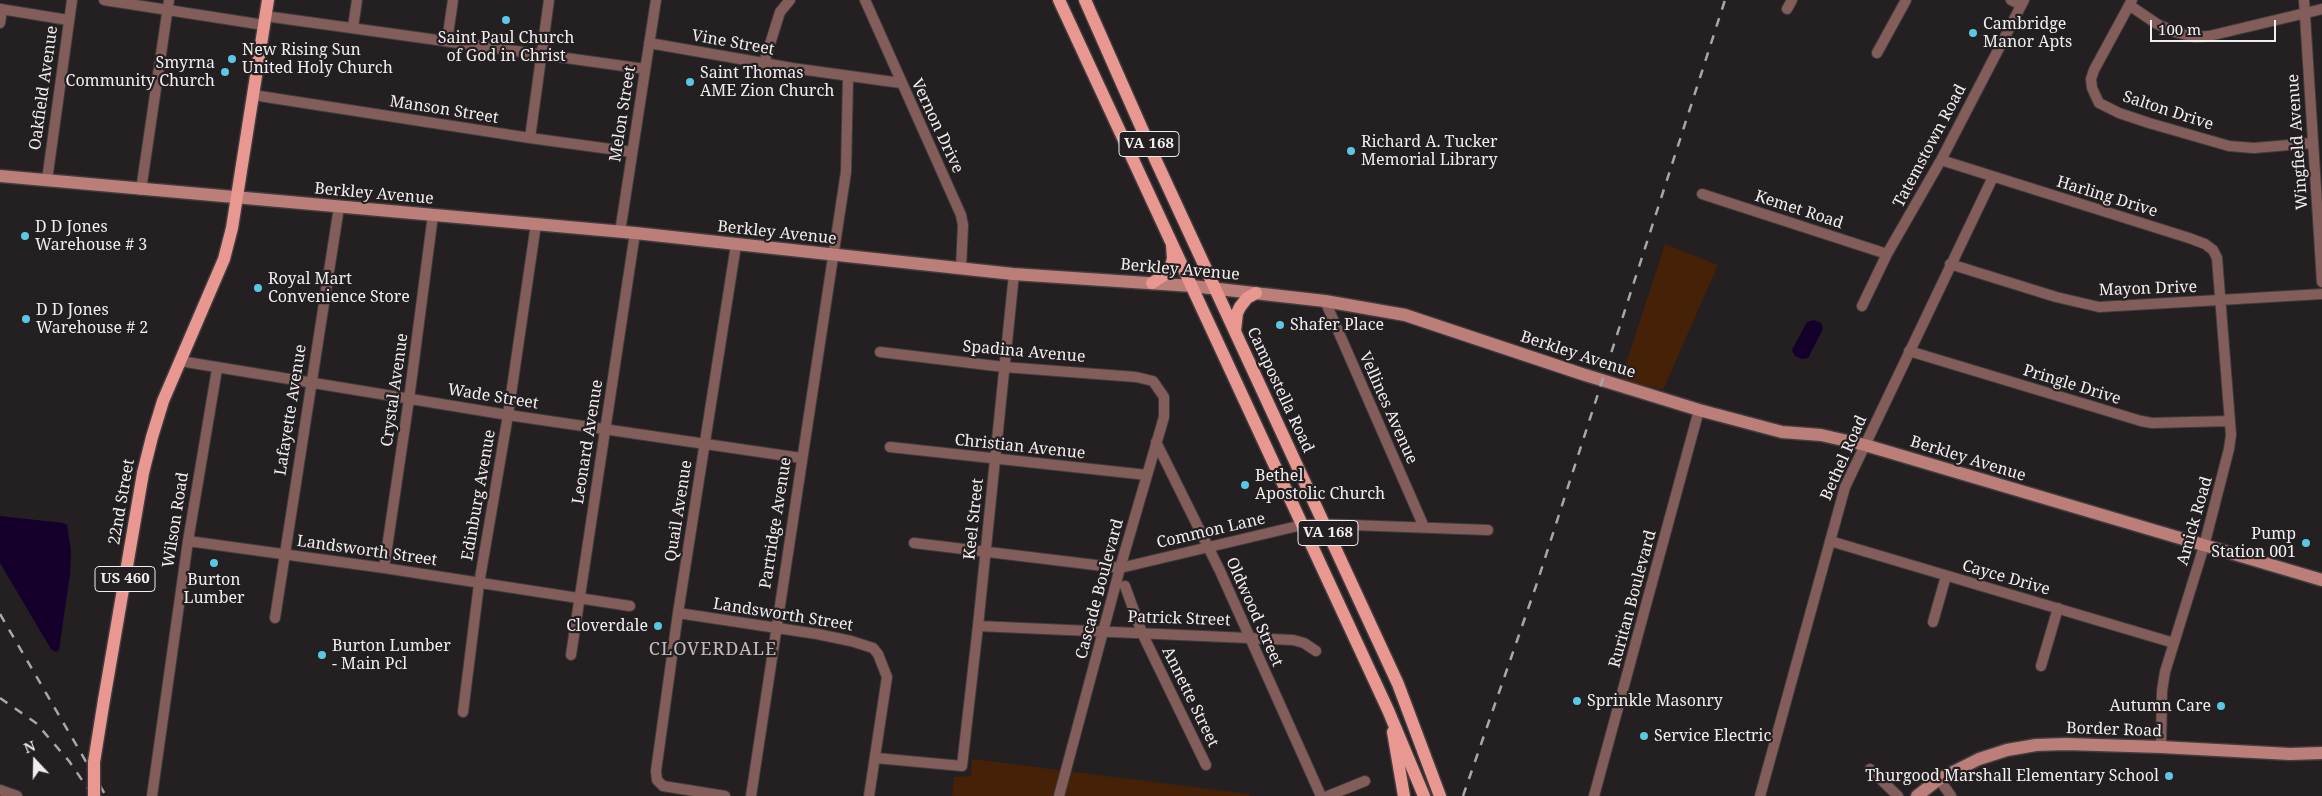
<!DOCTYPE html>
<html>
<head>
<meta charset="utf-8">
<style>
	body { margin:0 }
	#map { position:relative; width:2322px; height:796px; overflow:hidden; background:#241f21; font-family:"Noto Serif",serif }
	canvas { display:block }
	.north { position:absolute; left:10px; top:736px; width:50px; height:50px; -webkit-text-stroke:4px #241f21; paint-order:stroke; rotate:339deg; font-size:14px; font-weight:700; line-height:20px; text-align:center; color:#f1eeef }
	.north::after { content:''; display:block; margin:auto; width:18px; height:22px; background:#f1eeef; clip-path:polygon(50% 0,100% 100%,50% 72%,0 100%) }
	.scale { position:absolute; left:2150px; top:20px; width:126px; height:22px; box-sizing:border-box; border:2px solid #f1eeef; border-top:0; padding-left:6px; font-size:15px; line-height:18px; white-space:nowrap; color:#f1eeef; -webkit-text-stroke:4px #241f21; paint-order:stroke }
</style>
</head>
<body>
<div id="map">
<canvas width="2322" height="796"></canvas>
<div class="north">N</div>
<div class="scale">100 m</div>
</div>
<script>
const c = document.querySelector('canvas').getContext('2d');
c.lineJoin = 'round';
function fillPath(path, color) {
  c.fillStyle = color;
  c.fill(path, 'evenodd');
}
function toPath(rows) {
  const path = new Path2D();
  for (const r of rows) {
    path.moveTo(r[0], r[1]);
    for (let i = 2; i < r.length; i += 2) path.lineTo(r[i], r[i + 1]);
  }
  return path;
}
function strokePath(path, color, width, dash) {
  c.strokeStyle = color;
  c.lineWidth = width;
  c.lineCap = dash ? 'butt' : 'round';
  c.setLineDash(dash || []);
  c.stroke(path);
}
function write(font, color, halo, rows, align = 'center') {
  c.font = font + ' "Noto Serif",serif';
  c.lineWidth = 4.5;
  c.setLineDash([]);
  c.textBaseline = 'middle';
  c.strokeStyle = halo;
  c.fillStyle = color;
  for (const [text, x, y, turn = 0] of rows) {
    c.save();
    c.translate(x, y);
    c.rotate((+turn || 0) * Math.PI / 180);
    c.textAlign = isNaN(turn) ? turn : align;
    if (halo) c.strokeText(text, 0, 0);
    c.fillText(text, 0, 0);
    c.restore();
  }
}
fillPath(toPath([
	[1665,244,1718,265,1663,390,1621,379],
	[972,759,1249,794,1250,796,952,796,954,777,971,776]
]), '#442107');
fillPath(toPath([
	[1814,320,1821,323,1823,329,1808,358,1802,359,1795,356,1792,350,1807,322],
	[0,516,63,523,67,525,71,551,70,574,59,650,56,652,51,649,0,563]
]), '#14002b');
const street = toPath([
	[104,0,264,25],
	[865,0,961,215,963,225,961,269],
	[2011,0,2021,5],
	[2132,0,2094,70,2091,79,2092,88,2099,103,2119,113,2149,123,2229,146,2254,148,2312,143],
	[2304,0,2322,282],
	[2129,5,2157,24,2175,32,2195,37,2209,36,2322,9],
	[0,9,68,20],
	[1787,9,1792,0],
	[265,16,645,69],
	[0,23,2,9],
	[353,27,357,0],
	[447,41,453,0],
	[649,43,792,68,901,83],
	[1877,53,1906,0],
	[764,63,780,12,790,0],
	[253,95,530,138,632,152],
	[530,138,549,0],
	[1941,160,2189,238,2205,244,2213,250,2217,258,2231,435,2229,449,2204,546,2165,672,2162,691,2161,747],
	[47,180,72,0],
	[141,190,169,0],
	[1702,194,1887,254],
	[620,232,656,0],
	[1950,264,2056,297,2099,307,2322,294],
	[1325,301,1424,527],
	[1862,306,1887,254,1941,160,2024,0],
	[1909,351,2141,421,2152,423,2229,421],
	[880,352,1004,367,1136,377,1153,381,1164,397,1164,417,1120,568,1059,796],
	[180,361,508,415,801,458],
	[1156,442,1220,571,1321,796],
	[890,447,1147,475],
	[188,541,384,568,630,606],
	[1830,541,2174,643],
	[914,543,1120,568,1302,525,1324,524,1488,530],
	[384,568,409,399,433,215],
	[1125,586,1142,633,1206,765],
	[678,613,817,634,851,641,873,648,878,654,887,677,869,796],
	[275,618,339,207],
	[1933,622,1946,576],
	[978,626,1293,640,1304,643,1316,651],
	[571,655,635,233],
	[2041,666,2058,608],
	[463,712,479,584,508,415,536,224],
	[876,758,962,766,978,626,1014,274],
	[1870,769,1898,796],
	[1939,779,1951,796],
	[0,790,17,796],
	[152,796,188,541,217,369],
	[725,796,663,786,657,780,656,771,678,613,736,245],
	[751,796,846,172,848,77],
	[1328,796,1365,781],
	[1594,796,1699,410],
	[1760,796,1845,487,1993,177]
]);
const secondary = toPath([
	[0,176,635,233,1013,274,1192,286,1325,301,1405,315,1582,374,1699,410,1782,432,1821,435,1865,445,2322,580],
	[1917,796,1939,779,1979,759,2007,750,2036,745,2066,744,2161,747,2290,754,2322,753]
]);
const primary = toPath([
	[1059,0,1388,710,1424,796],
	[1085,0,1157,163,1398,684,1440,796],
	[1152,283,1163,276,1170,268,1173,259,1172,245],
	[1235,331,1237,313,1240,307,1247,298,1256,293],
	[104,700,143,473,152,437,163,401,224,259,232,228,268,0],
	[1393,732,1404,796]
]);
strokePath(street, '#413c3e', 12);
strokePath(secondary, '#413c3e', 15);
strokePath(primary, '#413c3e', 15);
strokePath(street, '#835d59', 10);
strokePath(secondary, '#bc7e78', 12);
strokePath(primary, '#e89890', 12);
strokePath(toPath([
	[0,614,106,796],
	[0,698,36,723,69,761,93,796],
	[1463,796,1536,586,1725,0]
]), '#aaa6a7', 2.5, [9, 9]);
const primaryBridge = toPath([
	[94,796,94,762,104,700]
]);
strokePath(primaryBridge, '#413c3e', 15, []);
strokePath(primaryBridge, '#e89890', 12);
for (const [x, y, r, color] of [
	[506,20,5,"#59c8e5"],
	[1973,33,5,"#59c8e5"],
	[232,59,5,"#59c8e5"],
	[225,72,5,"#59c8e5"],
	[690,82,5,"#59c8e5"],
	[1351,151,5,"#59c8e5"],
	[25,236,5,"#59c8e5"],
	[258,288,5,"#59c8e5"],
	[26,319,5,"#59c8e5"],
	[1280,325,5,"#59c8e5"],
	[1245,485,5,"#59c8e5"],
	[2306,543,5,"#59c8e5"],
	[214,563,5,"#59c8e5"],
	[658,626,5,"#59c8e5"],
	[322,655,5,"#59c8e5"],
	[1577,701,5,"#59c8e5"],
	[2221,706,5,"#59c8e5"],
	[1644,736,5,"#59c8e5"],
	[2169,776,5,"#59c8e5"]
]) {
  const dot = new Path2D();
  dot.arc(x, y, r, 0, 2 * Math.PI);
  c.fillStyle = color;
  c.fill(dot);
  strokePath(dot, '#241f21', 2);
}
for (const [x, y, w] of [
	[1149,144,60],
	[1328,533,60],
	[125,579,60]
]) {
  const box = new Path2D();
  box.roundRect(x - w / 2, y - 12.5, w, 25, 4);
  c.fillStyle = '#241f21';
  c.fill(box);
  strokePath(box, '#f1eeef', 1);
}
write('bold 15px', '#f1eeef', null, [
	["VA 168",1149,144],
	["VA 168",1328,533],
	["US 460",125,579]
]);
write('16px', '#f1eeef', '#241f21', [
	["Cambridge",1983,24],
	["Manor Apts",1983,42],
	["Saint Paul Church",506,38,"center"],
	["of God in Christ",506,56,"center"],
	["New Rising Sun",242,50],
	["United Holy Church",242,68],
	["Smyrna",215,63,"right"],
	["Community Church",215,81,"right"],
	["Saint Thomas",700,73],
	["AME Zion Church",700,91],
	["Richard A. Tucker",1361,142],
	["Memorial Library",1361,160],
	["D D Jones",35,227],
	["Warehouse # 3",35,245],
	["Royal Mart",268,279],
	["Convenience Store",268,297],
	["D D Jones",36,310],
	["Warehouse # 2",36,328],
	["Shafer Place",1290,325],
	["Bethel",1255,476],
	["Apostolic Church",1255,494],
	["Pump",2296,534,"right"],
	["Station 001",2296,552,"right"],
	["Burton",214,580,"center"],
	["Lumber",214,598,"center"],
	["Cloverdale",648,626,"right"],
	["Burton Lumber",332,646],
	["- Main Pcl",332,664],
	["Sprinkle Masonry",1587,701],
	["Autumn Care",2211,706,"right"],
	["Service Electric",1654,736],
	["Thurgood Marshall Elementary School",2159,776,"right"]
], 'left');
write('16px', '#f1eeef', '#241f21', [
	["Vine Street",733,43,10],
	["Oakfield Avenue",44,88,-82],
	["Manson Street",444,110,9],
	["Salton Drive",2168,111,18],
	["Melon Street",623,114,-81],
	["Vernon Drive",937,126,65],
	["Wingfield Avenue",2298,142,-94],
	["Tatemstown Road",1930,146,-62],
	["Berkley Avenue",374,194,5],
	["Harling Drive",2107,197,17],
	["Kemet Road",1799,210,18],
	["Berkley Avenue",777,233,6],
	["Berkley Avenue",1180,270,5],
	["Mayon Drive",2148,289,-2],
	["Spadina Avenue",1024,352,5],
	["Berkley Avenue",1578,355,18],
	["Pringle Drive",2072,385,17],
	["Crystal Avenue",395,390,-82],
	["Campostella Road",1280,390,65],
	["Wade Street",493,397,9],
	["Vellines Avenue",1388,408,66],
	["Lafayette Avenue",291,410,-81],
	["Leonard Avenue",588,442,-81],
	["Christian Avenue",1020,447,6],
	["Bethel Road",1844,458,-66],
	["Berkley Avenue",1968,459,17],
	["Edinburg Avenue",479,495,-80],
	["22nd Street",122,502,-80],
	["Quail Avenue",679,511,-81],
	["Keel Street",974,519,-84],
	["Wilson Road",176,520,-81],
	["Amick Road",2195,521,-74],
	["Partridge Avenue",776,523,-81],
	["Common Lane",1211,531,-13],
	["Landsworth Street",367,551,8],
	["Cayce Drive",2006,578,16],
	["Cascade Boulevard",1100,589,-75],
	["Ruritan Boulevard",1633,599,-75],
	["Oldwood Street",1254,612,66],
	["Landsworth Street",783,615,9],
	["Patrick Street",1179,619,2],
	["Annette Street",1190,697,64],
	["Border Road",2114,730,2]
]);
c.letterSpacing = '1px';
write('18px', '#c2bcbe', '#241f21', [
	["CLOVERDALE",713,650]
]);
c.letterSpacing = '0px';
</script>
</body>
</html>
